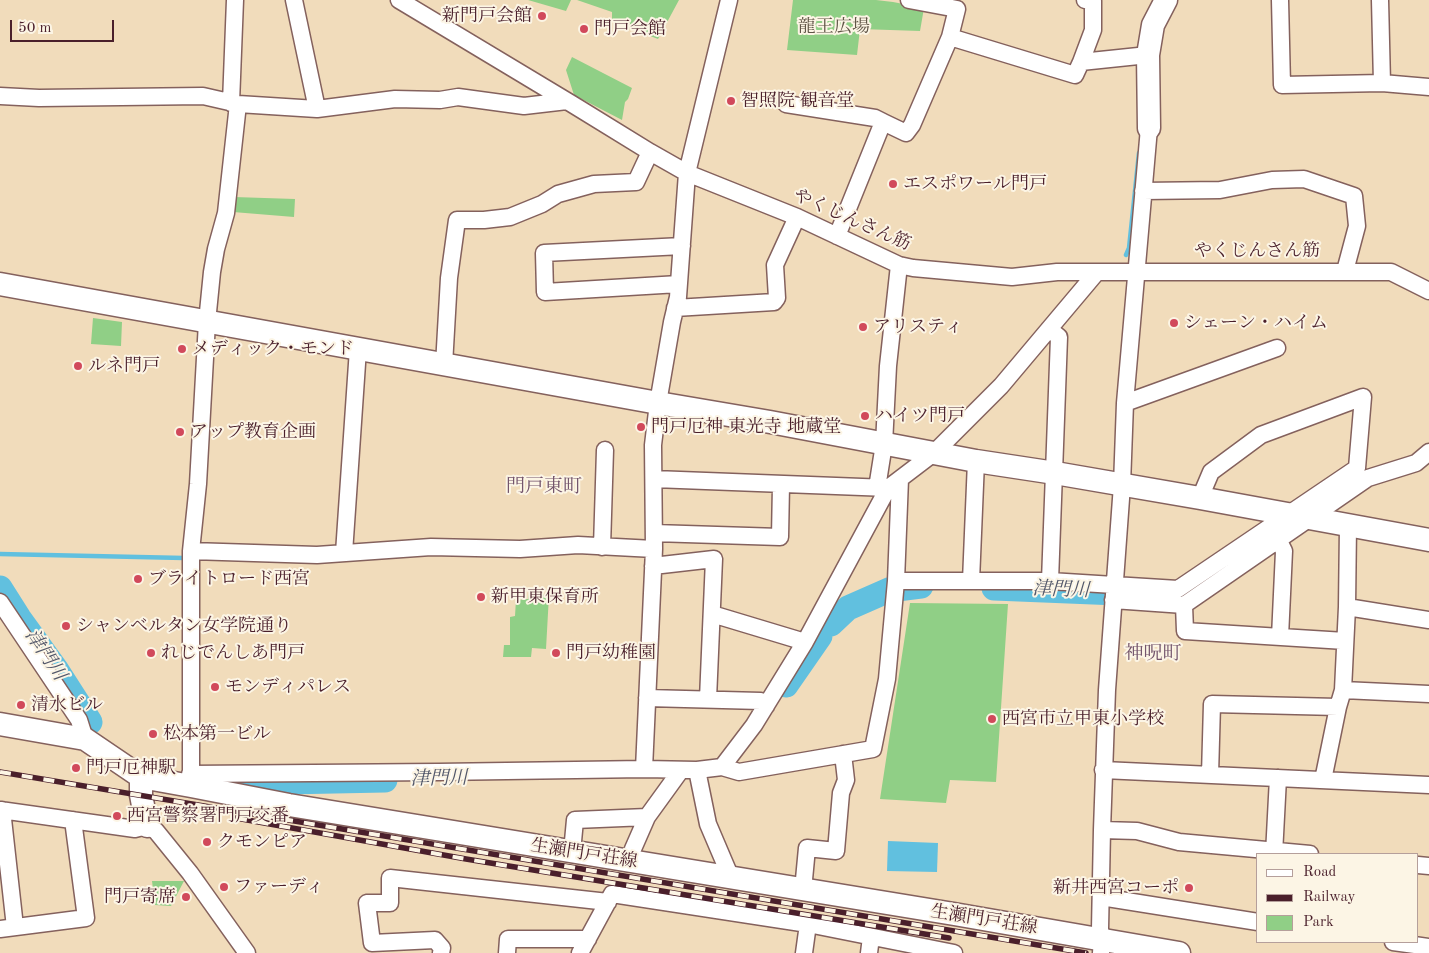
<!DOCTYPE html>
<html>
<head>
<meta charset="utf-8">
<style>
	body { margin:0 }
	#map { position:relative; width:1429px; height:953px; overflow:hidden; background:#f1dcbb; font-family:"Old Standard TT",serif }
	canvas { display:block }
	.legend { position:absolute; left:1256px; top:853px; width:162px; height:90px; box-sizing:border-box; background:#fcf5e5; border:1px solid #b59f9b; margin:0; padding:6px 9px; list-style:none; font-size:15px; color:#4a1f2b }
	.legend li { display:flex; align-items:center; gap:10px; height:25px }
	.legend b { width:25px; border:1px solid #b59f9b }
	.scale { position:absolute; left:10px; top:20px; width:104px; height:22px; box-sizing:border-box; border:2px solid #4a1f2b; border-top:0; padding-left:6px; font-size:15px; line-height:18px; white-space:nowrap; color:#4a1f2b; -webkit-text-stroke:4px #fcf5e5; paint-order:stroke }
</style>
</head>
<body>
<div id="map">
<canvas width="1429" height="953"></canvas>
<ul class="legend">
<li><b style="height:6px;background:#fff"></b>Road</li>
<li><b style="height:6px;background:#4a1f2b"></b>Railway</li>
<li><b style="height:14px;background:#90cf86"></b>Park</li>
</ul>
<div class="scale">50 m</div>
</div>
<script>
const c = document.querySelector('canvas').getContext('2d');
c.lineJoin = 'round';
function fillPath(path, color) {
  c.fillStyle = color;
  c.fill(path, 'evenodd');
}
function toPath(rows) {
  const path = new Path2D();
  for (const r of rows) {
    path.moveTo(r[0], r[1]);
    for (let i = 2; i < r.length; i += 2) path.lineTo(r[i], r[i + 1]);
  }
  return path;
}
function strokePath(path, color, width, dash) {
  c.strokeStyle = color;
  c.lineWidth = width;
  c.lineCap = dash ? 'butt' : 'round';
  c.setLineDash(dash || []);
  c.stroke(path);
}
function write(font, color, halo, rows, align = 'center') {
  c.font = font + ' "Old Standard TT","Noto Serif JP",serif';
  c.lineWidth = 4;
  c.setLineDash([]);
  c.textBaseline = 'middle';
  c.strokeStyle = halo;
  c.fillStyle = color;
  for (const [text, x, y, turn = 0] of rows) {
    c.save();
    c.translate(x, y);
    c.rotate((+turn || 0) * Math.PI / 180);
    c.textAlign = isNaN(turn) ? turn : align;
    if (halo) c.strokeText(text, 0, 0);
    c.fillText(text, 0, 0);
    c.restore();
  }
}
fillPath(toPath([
	[528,0,571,0,566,11],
	[577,0,679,0,658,39,612,21,612,12],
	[793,0,876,0,893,2,924,8,920,31,860,29,857,55,787,50],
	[572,57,632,88,628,99,625,102,622,120,574,95,566,70],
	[234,197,295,199,294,217,233,212],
	[93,318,122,322,121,346,91,344],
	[529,594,549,595,546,649,532,648,531,657,503,657,504,645,510,645,510,617,515,616,516,600,528,599],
	[910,603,1008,604,996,782,950,780,946,803,880,799],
	[152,881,184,881,171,906,155,905]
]), '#90cf86');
fillPath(toPath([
	[888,841,938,843,937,872,887,871]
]), '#61c0df');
strokePath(toPath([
	[1126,255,1129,248,1139,153],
	[0,554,184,558]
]), '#61c0df', 4.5);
strokePath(toPath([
	[0,588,19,618,56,669,90,722],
	[994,588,1118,593],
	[831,624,848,608,889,590,921,586],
	[786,685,820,636],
	[211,779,235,783,385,780]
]), '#61c0df', 25);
const street = toPath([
	[294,0,317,109],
	[399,0,572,104,650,152,687,173,797,217,899,265,913,268,1012,277,1057,272,1391,272,1429,291],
	[1280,0,1282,85,1382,83,1429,87],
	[1380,0,1382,83],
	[950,37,1075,75,1081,62,1148,55],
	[1081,62,1093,30,1093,1,1085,0],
	[0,96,39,98,203,96,238,104,317,109,395,99,440,100,458,97,524,106,567,101],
	[231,103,235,0],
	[786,104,875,118,883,122],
	[1143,191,1220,190,1272,180,1304,179,1354,196,1357,226,1345,271],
	[837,236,883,122,906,133,912,125,950,37,957,9,909,0],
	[679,284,545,292,544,253,682,246],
	[675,308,774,302,777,298,775,265,797,217],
	[1049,329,1059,337,1050,581],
	[444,365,449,278,457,220,484,220,510,217,542,204,558,194,594,184,636,182,650,152],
	[1125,403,1277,348],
	[654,479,888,488],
	[877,488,884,444,888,366,899,265],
	[654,533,780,537,781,485],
	[1278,539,1284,551,1280,637],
	[602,547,605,450],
	[191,551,317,555,431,547,520,549,578,545,654,549],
	[344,553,358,349],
	[653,566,714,559,708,699],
	[896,581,1050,581,1178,589,1357,468,1363,397,1261,435,1211,472,1200,498],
	[971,581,976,461],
	[1113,600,1184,605,1368,478,1416,463,1429,452],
	[0,602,79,720,85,739],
	[1184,605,1185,631,1345,641],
	[1347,607,1429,620],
	[712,614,805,642],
	[1343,690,1429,694],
	[647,698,761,701,766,706],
	[722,767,754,725,805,642,888,488,934,453,1001,386,1097,272],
	[644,769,654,549,653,445,658,403,672,322,678,297,687,173,729,0],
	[697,770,708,824,731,878],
	[1103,770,1429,785],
	[190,774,438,772,644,769,697,770,722,767,739,772,873,749,887,679,896,581,900,479],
	[1210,775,1212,704,1338,707],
	[1323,780,1338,707,1343,690,1347,607,1348,526],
	[191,784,191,551,198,484,207,322,212,272,216,249,226,213,238,104],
	[0,810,135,829,147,826,156,831,190,873,247,953],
	[2,810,15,927],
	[1102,830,1137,831,1179,842,1310,854],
	[572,852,575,820,647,817],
	[1274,854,1278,778],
	[630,861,633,849,647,817,681,770],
	[1418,865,1429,866],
	[803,890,807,848,836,851,841,793,846,780,843,754],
	[1101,897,1258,922],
	[0,929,86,918,73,820],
	[1393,942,1429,947],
	[441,953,442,948,435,940,372,943,367,903,390,903,390,878,608,902],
	[507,953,508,939,588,939],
	[580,953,612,894,808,924,954,953],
	[804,953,808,924],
	[869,953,871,937],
	[1101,953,1102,939,1100,929,1102,830,1107,690,1122,485,1125,403,1149,128]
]);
const secondary = toPath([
	[1149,128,1148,55,1153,25,1166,0],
	[0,284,658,403,770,422,976,461,1055,473,1200,498,1429,540],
	[0,724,85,739,141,777,191,786,289,805,954,914,1179,953],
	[141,777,141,795,147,826]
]);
strokePath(street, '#84615d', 19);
strokePath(secondary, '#84615d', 25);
strokePath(street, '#fff', 16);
strokePath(secondary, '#fff', 22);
const rail = toPath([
	[0,772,1086,953],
	[236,818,466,859,949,938]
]);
strokePath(rail, '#4a1f2b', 5.5);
strokePath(rail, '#fcf5e5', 4, [11]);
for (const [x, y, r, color] of [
	[542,16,5,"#d1495b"],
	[584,29,5,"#d1495b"],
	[731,101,5,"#d1495b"],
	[893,184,5,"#d1495b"],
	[1174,323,5,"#d1495b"],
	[863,327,5,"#d1495b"],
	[182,349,5,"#d1495b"],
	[78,366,5,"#d1495b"],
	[865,416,5,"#d1495b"],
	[641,427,5,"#d1495b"],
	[180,432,5,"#d1495b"],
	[138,579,5,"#d1495b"],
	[481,597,5,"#d1495b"],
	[66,626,5,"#d1495b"],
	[151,653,5,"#d1495b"],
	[556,653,5,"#d1495b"],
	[215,687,5,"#d1495b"],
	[21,705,5,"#d1495b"],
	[992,719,5,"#d1495b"],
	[153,734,5,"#d1495b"],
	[76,768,5,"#d1495b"],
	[117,816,5,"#d1495b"],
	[207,842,5,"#d1495b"],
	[224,887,5,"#d1495b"],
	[1189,888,5,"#d1495b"],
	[186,897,5,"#d1495b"]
]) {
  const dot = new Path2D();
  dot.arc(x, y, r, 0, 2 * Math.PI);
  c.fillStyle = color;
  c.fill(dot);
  strokePath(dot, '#fcf5e5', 2);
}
write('18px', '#4a1f2b', '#fcf5e5', [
	["新門戸会館",532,16,"right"],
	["門戸会館",594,29],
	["智照院 観音堂",741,101],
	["エスポワール門戸",903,184],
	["シェーン・ハイム",1184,323],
	["アリスティ",873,327],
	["メディック・モンド",192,349],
	["ルネ門戸",88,366],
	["ハイツ門戸",875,416],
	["門戸厄神 東光寺 地蔵堂",651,427],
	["アップ教育企画",190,432],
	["ブライトロード西宮",148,579],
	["新甲東保育所",491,597],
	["シャンベルタン女学院通り",76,626],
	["れじでんしあ門戸",161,653],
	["門戸幼稚園",566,653],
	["モンディパレス",225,687],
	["清水ビル",31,705],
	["西宮市立甲東小学校",1002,719],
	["松本第一ビル",163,734],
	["門戸厄神駅",86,768],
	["西宮警察署門戸交番",127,816],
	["クモンピア",217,842],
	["ファーディ",234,887],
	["新井西宮コーポ",1179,888,"right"],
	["門戸寄席",176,897,"right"]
], 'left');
write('18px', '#5f5446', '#fcf5e5', [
	["龍王広場",834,27]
]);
write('18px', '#4a1f2b', '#fcf5e5', [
	["やくじんさん筋",852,220,24],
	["やくじんさん筋",1257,251],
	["生瀬門戸荘線",584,854,9],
	["生瀬門戸荘線",984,920,9]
]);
write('19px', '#74556c', '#fcf5e5', [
	["門戸東町",544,487],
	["神呪町",1153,654]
]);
write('italic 19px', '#52576a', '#fcf5e5', [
	["津門川",1061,590,2],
	["津門川",45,655,56],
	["津門川",439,779,-1]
]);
</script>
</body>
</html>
